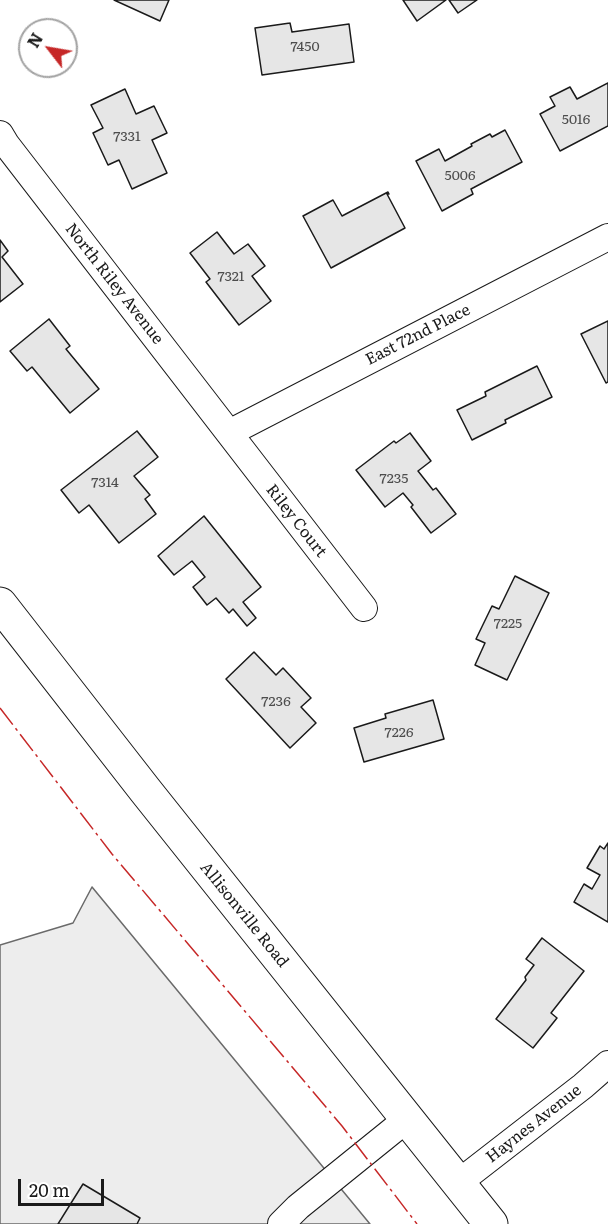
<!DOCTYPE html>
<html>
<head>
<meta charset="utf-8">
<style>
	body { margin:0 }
	#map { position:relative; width:608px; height:1224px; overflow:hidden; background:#fff; font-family:Literata,serif }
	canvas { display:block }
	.north { position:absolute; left:18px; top:18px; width:60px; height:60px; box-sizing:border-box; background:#fff; border:2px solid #a3a3a3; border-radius:50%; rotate:301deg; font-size:16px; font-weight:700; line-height:24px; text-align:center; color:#1a1a1a }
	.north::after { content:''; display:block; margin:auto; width:21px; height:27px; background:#c62828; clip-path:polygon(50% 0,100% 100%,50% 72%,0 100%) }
	.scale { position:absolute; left:18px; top:1179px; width:86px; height:27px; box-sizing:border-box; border:3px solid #1a1a1a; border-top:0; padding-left:8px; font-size:18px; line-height:21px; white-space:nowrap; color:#1a1a1a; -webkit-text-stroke:4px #fff; paint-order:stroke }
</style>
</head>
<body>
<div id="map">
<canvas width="608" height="1224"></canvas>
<div class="north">N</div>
<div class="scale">20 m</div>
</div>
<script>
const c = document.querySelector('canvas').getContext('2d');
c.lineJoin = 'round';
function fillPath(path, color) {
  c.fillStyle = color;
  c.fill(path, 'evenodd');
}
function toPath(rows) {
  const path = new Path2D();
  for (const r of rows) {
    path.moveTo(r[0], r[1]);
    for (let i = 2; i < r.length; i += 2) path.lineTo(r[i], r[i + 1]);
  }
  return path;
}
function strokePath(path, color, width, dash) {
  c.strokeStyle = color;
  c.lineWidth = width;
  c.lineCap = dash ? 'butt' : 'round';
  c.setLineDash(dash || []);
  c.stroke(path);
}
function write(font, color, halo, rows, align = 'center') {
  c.font = font + ' Literata,serif';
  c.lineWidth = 4.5;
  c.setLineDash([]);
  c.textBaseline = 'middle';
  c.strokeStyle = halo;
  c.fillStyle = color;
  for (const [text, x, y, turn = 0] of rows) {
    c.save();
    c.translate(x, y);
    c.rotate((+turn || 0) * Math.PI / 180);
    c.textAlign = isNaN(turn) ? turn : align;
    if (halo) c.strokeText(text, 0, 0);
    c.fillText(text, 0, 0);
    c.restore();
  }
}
const built = toPath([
	[92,887,370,1224,0,1224,0,945,73,923,92,887]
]);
fillPath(built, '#ededed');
strokePath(built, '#6a6a6a', 1.5);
const building = toPath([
	[114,0,169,0,160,21,114,0],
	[403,0,446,0,417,21,403,0],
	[449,0,477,0,458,13,449,0],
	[290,23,292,32,349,24,354,62,262,75,255,28,290,23],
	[608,83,608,126,560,151,540,114,555,106,550,97,570,87,577,99,608,83],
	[125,89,136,114,154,106,167,133,152,140,167,173,132,189,119,160,108,165,93,133,103,128,91,105,125,89],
	[505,130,522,162,471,189,473,194,442,211,416,161,439,149,445,161,472,146,471,144,490,134,492,137,505,130],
	[388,192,389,194,387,194,405,228,331,268,303,216,333,200,342,216,388,192],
	[217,232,234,254,248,244,265,266,252,276,271,301,239,325,206,282,210,279,190,253,217,232],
	[0,240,8,251,2,257,23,284,0,302,0,240],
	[49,319,70,346,66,349,99,389,70,413,32,367,27,371,10,351,49,319],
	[608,321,608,382,606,383,581,334,608,321],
	[537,366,552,397,505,420,506,423,472,440,457,410,486,396,485,392,537,366],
	[137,431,158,457,134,476,150,495,145,499,156,514,119,543,89,505,79,513,61,490,137,431],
	[410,433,431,461,418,471,433,490,436,488,456,514,431,533,411,507,413,505,403,493,385,507,356,470,394,441,396,443,410,433],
	[204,516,261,587,243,602,256,618,247,626,233,609,229,613,216,598,207,605,193,587,205,577,192,561,174,575,158,556,204,516],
	[515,576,549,593,507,680,475,665,485,643,476,639,492,606,499,609,515,576],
	[254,652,276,675,283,668,311,698,301,707,316,723,290,748,226,679,254,652],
	[433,700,444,739,364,762,354,728,386,718,385,714,433,700],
	[608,843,608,922,574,902,584,884,592,889,600,875,587,868,600,846,604,849,608,843],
	[542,938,584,971,551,1013,557,1018,533,1048,496,1019,526,980,525,977,534,965,526,959,542,938],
	[83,1184,140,1218,137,1224,58,1224,83,1184]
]);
fillPath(building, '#e6e6e6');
strokePath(building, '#1a1a1a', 1.5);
const street = toPath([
	[0,134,6,144,364,608],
	[229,433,608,237],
	[458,1183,583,1086,608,1064],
	[281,1224,298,1207,407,1119]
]);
const secondary = toPath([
	[0,604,145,790,491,1224]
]);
strokePath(street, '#1a1a1a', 28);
strokePath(secondary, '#1a1a1a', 35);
strokePath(street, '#fff', 26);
strokePath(secondary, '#fff', 33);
strokePath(toPath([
	[0,708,112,854,342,1126,417,1224]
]), '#c62828', 1.5, [21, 4.5, 3, 4.5]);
write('14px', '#4d4d4d', null, [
	["7450",305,47],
	["5016",576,120],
	["7331",127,137],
	["5006",460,176],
	["7321",231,277],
	["7235",394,479],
	["7314",105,483],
	["7225",508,624],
	["7236",276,702],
	["7226",399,733]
]);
write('16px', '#1a1a1a', '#fff', [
	["North Riley Avenue",114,284,52],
	["East 72nd Place",418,335,-27],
	["Riley Court",296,521,52],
	["Allisonville Road",244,915,51],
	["Haynes Avenue",534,1124,-38]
]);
</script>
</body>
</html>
